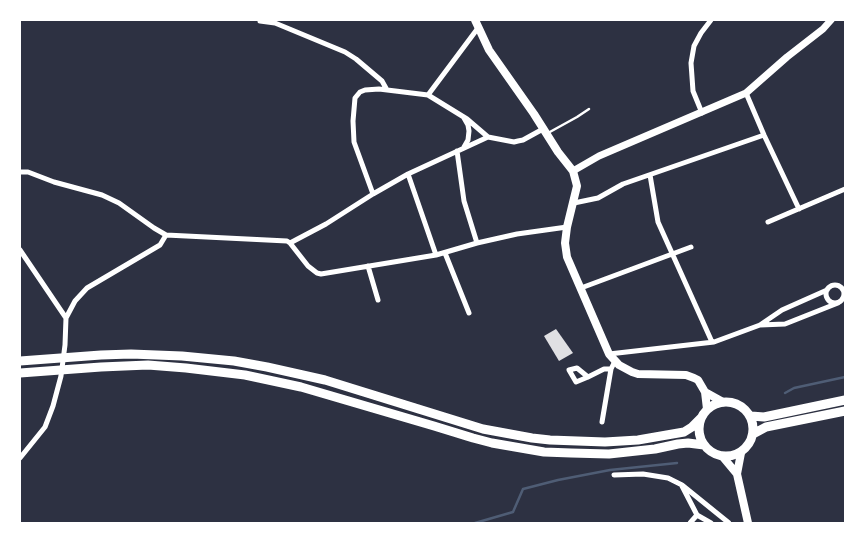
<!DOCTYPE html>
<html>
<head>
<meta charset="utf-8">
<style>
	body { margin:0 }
	#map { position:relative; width:865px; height:543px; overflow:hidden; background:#2d3142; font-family:"Roboto Condensed",sans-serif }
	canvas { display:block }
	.frame { position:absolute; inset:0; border:21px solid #fff; pointer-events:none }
</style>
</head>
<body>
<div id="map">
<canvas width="865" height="543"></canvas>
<div class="frame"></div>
</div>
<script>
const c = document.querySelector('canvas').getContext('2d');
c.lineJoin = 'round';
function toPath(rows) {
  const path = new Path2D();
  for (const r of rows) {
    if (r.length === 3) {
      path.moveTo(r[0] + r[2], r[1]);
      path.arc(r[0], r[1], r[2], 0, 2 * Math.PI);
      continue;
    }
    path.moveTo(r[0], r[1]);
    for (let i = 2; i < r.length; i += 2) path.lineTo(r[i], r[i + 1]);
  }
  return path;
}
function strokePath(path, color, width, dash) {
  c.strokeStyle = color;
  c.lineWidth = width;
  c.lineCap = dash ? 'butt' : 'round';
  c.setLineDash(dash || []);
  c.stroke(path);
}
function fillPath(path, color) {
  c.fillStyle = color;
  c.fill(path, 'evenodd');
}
strokePath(toPath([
	[785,393,794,388,845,377],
	[475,523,513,512,523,489,558,480,610,470,677,463]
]), '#4f5d75', 2.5);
fillPath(toPath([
	[556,329,573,353,559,361,544,336]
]), '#e0e0e3');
strokePath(toPath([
	[548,133,577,117,589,109]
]), '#fff', 2.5);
strokePath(toPath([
	[260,21,275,23,345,52,356,59,382,81,387,90],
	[746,93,764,135,799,209],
	[428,95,478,28],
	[702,113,693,91,691,63,694,46,701,33,711,20],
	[464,118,468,125,469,131,468,140,464,147],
	[457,151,464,201,477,243],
	[20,172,28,172,54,182,102,195,119,203,154,228,166,235,287,241,290,243],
	[408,174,436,255],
	[650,175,658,222,712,342],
	[373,194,354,142,353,121,355,98,360,92,365,90,379,89,428,95,467,119,488,137,514,142,518,141,523,140,543,129],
	[574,203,598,198,623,184,764,135],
	[768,222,845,189],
	[290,243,308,266,317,273,321,274,436,255,477,243,517,234,567,227],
	[290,243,326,224,373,194,408,174,488,137],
	[20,250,66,318],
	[445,253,469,313],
	[368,266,378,300],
	[835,294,9],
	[581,288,691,247],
	[760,325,785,324,838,303],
	[609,354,714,342,760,325,782,310,827,290],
	[588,377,577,368,569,370,576,382,588,377,604,369,611,369],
	[602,422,611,369,615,361],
	[20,458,45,427,53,406,61,376,65,345,66,318,75,301,87,288,160,245,166,235],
	[614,475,643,474,668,478,682,485,729,523],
	[682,486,697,515,711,523],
	[690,523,697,515]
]), '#fff', 5);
strokePath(toPath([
	[573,171,599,156,746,93,787,57,823,29,831,20]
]), '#fff', 7);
strokePath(toPath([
	[475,20,489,50,534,114,558,152,573,171,577,186,567,227,565,243,567,257,609,354,619,365,632,372,638,374,686,375,694,378,698,380,705,392,707,409],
	[705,392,723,402],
	[741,453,737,474,748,523],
	[722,456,737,474]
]), '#fff', 8);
strokePath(toPath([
	[20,361,101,355,131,354,182,356,234,361,267,367,325,380,483,429,532,438,550,440,605,442,638,440,684,432,692,427,701,418],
	[20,373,101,367,148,365,186,368,245,375,301,387,434,426,473,438,492,443,544,452,571,453,609,454,655,449,678,444,688,443,704,445],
	[726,429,27],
	[751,416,764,417,845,400],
	[753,434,766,427,845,411]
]), '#fff', 9);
</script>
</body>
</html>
